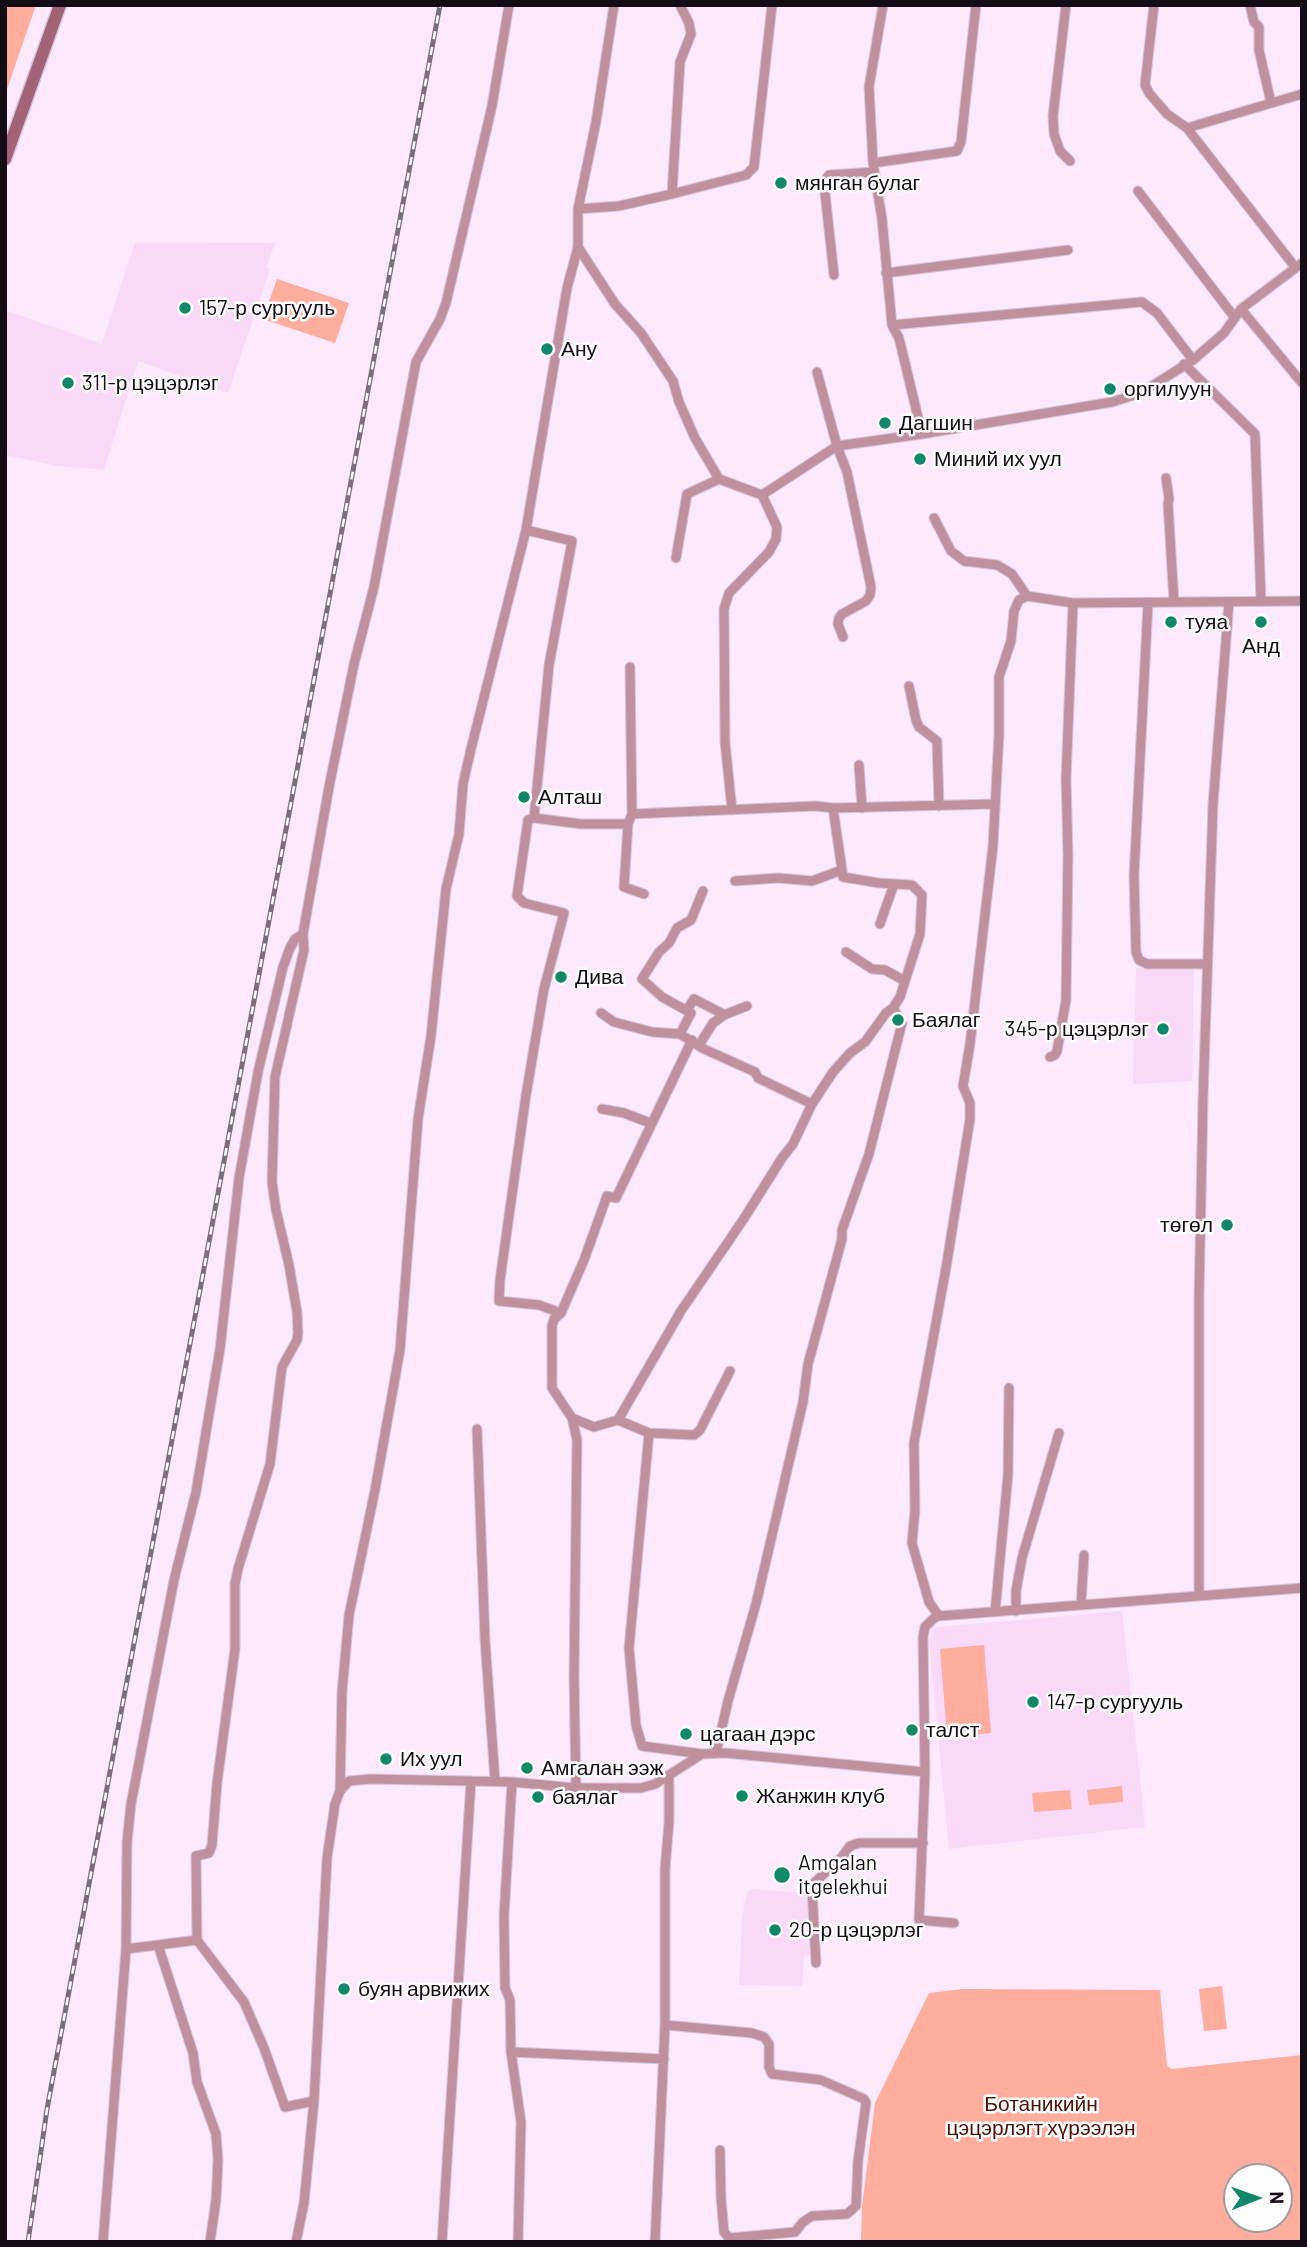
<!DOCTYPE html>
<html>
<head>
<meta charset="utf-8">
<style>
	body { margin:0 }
	#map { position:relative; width:1307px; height:2247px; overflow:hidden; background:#fde8fc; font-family:Barlow,sans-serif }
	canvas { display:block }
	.frame { position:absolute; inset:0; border:7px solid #150d15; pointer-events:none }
	.north { position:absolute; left:1223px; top:2163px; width:70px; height:70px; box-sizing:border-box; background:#fdfdfd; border:2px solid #a09da0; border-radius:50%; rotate:89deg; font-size:19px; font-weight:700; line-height:28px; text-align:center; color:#150d15 }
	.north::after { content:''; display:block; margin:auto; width:24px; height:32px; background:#0f8768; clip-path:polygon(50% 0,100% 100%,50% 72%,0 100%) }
</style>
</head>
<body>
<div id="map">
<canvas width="1307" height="2247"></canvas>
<div class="frame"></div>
<div class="north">N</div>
</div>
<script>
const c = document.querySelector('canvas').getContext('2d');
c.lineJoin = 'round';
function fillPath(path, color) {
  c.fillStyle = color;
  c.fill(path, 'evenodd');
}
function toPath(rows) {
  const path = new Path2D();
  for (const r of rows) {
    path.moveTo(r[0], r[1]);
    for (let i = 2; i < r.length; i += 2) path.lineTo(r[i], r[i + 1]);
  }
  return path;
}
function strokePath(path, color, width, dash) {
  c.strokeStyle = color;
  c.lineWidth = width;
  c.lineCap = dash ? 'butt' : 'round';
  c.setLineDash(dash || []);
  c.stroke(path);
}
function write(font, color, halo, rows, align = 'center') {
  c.font = font + ' Barlow,sans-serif';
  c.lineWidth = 5;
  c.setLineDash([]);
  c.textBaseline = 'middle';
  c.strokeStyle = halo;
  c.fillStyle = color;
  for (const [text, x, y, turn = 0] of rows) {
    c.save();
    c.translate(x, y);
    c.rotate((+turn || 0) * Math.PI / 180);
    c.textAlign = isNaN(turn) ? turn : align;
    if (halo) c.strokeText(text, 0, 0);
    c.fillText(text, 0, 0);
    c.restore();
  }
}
fillPath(toPath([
	[135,242,275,243,266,267,270,269,228,393,138,361,104,470,59,466,5,455,5,310,102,344],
	[1136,968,1194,968,1192,1081,1133,1084],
	[1122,1611,1145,1827,949,1849,929,1641,933,1630,938,1627],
	[751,1889,808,1893,810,1919,810,1955,804,1956,802,1986,739,1985,742,1918,747,1893]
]), '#f9d9f7');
fillPath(toPath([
	[5,5,36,5,5,95],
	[277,279,349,303,335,343,263,319],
	[984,1645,991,1733,947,1737,940,1649],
	[1122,1786,1123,1802,1089,1805,1087,1790],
	[1070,1790,1072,1809,1034,1812,1032,1793],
	[1222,1986,1227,2029,1204,2031,1199,1989],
	[963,1989,1160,1990,1167,2066,1172,2069,1302,2055,1302,2242,861,2242,862,2207,875,2103,929,1993],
	[1237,2177,1279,2177,1279,2219,1237,2219]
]), '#ffad9e');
const street = toPath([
	[883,5,869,87,873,163,882,219,892,325,899,338,922,434],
	[1066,5,1053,116,1054,134,1060,151,1070,161],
	[1154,5,1145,85,1149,93,1167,114,1187,128],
	[1250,5,1254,22,1259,27,1259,50,1271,103],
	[873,163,957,151,961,142,976,5],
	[1138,191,1235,318],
	[672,194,680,62,691,34,689,23,680,5],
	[578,209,619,206,672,194,746,175,754,167,772,5],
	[578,247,615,304,641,333,673,381,679,402,695,438,719,479,762,495,837,446,922,434,1112,402,1141,393,1193,360,1224,333,1241,309,1302,263],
	[1295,267,1187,128,1302,94],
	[886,273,1068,250],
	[834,275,824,184,826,179,829,175,874,172],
	[1241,309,1302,383],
	[892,325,1142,302,1157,313,1193,360],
	[1184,364,1255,434,1261,601],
	[817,372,837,446,847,472,871,587,870,595,866,601,842,614,839,618,838,624,843,637],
	[1166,478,1169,498,1168,504,1174,602],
	[934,518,951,551,964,561,997,565,1012,574,1027,596],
	[526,530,572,541,549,665,534,818],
	[676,558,687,494,719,479],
	[1148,604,1134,876,1136,952,1139,960,1147,964,1207,964],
	[630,667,632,814],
	[909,686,916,720,919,727,937,741,939,806],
	[859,765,862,808],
	[833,808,842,870],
	[732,810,725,742,724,609,729,593,769,552,776,539,777,527,762,495],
	[628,824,624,887,644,894],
	[703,891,691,920,677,928,669,943,659,952,642,979,662,997,691,1013,680,1034,704,1049,755,1072,758,1078,812,1104],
	[880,924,894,884],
	[846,952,872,969,885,970,905,981],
	[687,1010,694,999,725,1015],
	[601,1013,614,1022,652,1032,680,1034],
	[699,1045,713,1023,724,1015,747,1006],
	[1050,1057,1055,1055,1057,1051,1066,1000,1068,855,1066,779,1073,603],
	[602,1109,624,1113,650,1123],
	[561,1313,584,1260,607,1196,616,1198,692,1040],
	[572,1418,577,1440,574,1676,576,1788],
	[618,1420,681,1311,743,1220,782,1158,793,1144,812,1104,833,1072,850,1053,865,1042,886,1013,893,1008,900,997,920,934,922,895,912,885,879,883,843,877,842,870,812,881,778,878,735,881],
	[477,1429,485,1639,495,1781],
	[649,1433,694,1435,700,1430,730,1371],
	[1199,1596,1199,1298,1203,1099,1213,804,1229,602],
	[1081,1605,1084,1555],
	[1016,1611,1016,1591,1022,1558,1059,1433],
	[995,1612,1008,1475,1009,1388],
	[939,1616,929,1602,912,1543,915,1510,914,1443,946,1268,970,1119,970,1103,963,1086,970,1044,993,846,999,734,999,677,1011,641,1014,611,1019,600,1027,596,1073,603,1302,601],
	[716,1753,728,1701,756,1604,803,1402,808,1364,842,1239,842,1230,869,1154,902,1023,893,1008],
	[702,1754,642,1746,636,1725,629,1648,649,1433,618,1420,594,1427,572,1418,552,1388,552,1326,554,1319,561,1313,539,1305,499,1301,500,1280,526,1095,544,989,564,913,524,903,517,896,528,820,534,818,581,824,628,824,632,814,816,806,833,808,995,804],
	[925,1772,919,1920,954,1923],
	[512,1782,504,1916,505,1988,510,2000,511,2052,521,2122,518,2242],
	[340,1791,342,1692,349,1615,375,1490,400,1350,418,1119,431,1036,446,889,459,834,463,784,471,749,526,530,567,288,578,247,578,209,596,122,614,5],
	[158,1945,193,2053,197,2082,216,2134,218,2160,216,2200,210,2242],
	[126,1949,197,1940],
	[816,1963,812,1889,815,1882,842,1857,850,1846,859,1843,923,1843],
	[665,2025,752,2033,764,2037,769,2044,769,2067,772,2074,821,2080,864,2099,866,2103,858,2161,856,2206,847,2214,812,2216,803,2222,795,2232,729,2238,724,2232,721,2198,720,2150],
	[511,2052,664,2059],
	[314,2101,285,2107,264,2048,244,2002,197,1940,196,1856,209,1853,212,1845,217,1783,235,1649,235,1584,238,1569,270,1464,282,1367,297,1340,298,1333,297,1312,289,1265,276,1210,272,1182,275,1077,304,950,303,934,329,787,354,664,374,587,416,362,440,319,446,303,492,106,509,5],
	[103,2242,126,1949,127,1842,131,1804,174,1580,196,1492,220,1349,239,1178,258,1072,283,967,290,948,295,939,303,934],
	[296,2242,304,2203,314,2101,327,1858,335,1804,340,1791,349,1781,370,1779,471,1781,512,1782,576,1788,641,1788,655,1784,702,1754,725,1753,925,1772,923,1637,925,1627,934,1618,939,1616,1302,1588],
	[442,2242,471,1781],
	[655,2242,665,2025,665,1869,669,1822,669,1775]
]);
const secondary = toPath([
	[5,159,60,5]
]);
strokePath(street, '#d8c5d7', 11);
strokePath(secondary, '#d8c5d7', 15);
strokePath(street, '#bf919e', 9);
strokePath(secondary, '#a36377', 12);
const rail = toPath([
	[28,2242,47,2109,440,5]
]);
strokePath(rail, '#7b6d7a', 5);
strokePath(rail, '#fdfdfd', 2.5, [8]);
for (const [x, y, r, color] of [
	[781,183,7,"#0f8768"],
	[185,308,7,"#0f8768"],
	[547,349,7,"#0f8768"],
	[68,383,7,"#0f8768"],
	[1110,389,7,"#0f8768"],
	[885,423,7,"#0f8768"],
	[920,459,7,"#0f8768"],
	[1171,622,7,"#0f8768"],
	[1261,622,7,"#0f8768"],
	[524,797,7,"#0f8768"],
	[561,977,7,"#0f8768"],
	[898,1020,7,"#0f8768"],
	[1163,1029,7,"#0f8768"],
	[1227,1225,7,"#0f8768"],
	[1033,1702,7,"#0f8768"],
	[912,1730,7,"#0f8768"],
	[686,1734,7,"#0f8768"],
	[386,1759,7,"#0f8768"],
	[527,1768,7,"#0f8768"],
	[742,1796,7,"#0f8768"],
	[538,1797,7,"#0f8768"],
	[782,1875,9,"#0f8768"],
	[775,1930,7,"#0f8768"],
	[344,1989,7,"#0f8768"]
]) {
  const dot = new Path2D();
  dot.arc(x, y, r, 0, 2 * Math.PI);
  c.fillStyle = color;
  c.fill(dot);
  strokePath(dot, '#fdfdfd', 2.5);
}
write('21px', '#150d15', '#fdfdfd', [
	["мянган булаг",795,183],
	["157-р сургууль",199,308],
	["Ану",561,349],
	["311-р цэцэрлэг",82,383],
	["оргилуун",1124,389],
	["Дагшин",899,423],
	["Миний их уул",934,459],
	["туяа",1185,622],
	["Анд",1261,646,"center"],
	["Алташ",538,797],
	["Дива",575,977],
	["Баялаг",912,1020],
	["345-р цэцэрлэг",1149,1029,"right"],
	["төгөл",1213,1225,"right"],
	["147-р сургууль",1047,1702],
	["талст",926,1730],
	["цагаан дэрс",700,1734],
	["Их уул",400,1759],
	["Амгалан ээж",541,1768],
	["Жанжин клуб",756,1796],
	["баялаг",552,1797],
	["Amgalan",798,1863],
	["itgelekhui",798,1887],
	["20-р цэцэрлэг",789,1930],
	["буян арвижих",358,1989]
], 'left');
write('21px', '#4f1108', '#fdfdfd', [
	["Ботаникийн",1041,2104],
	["цэцэрлэгт хүрээлэн",1041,2128]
]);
</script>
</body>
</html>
